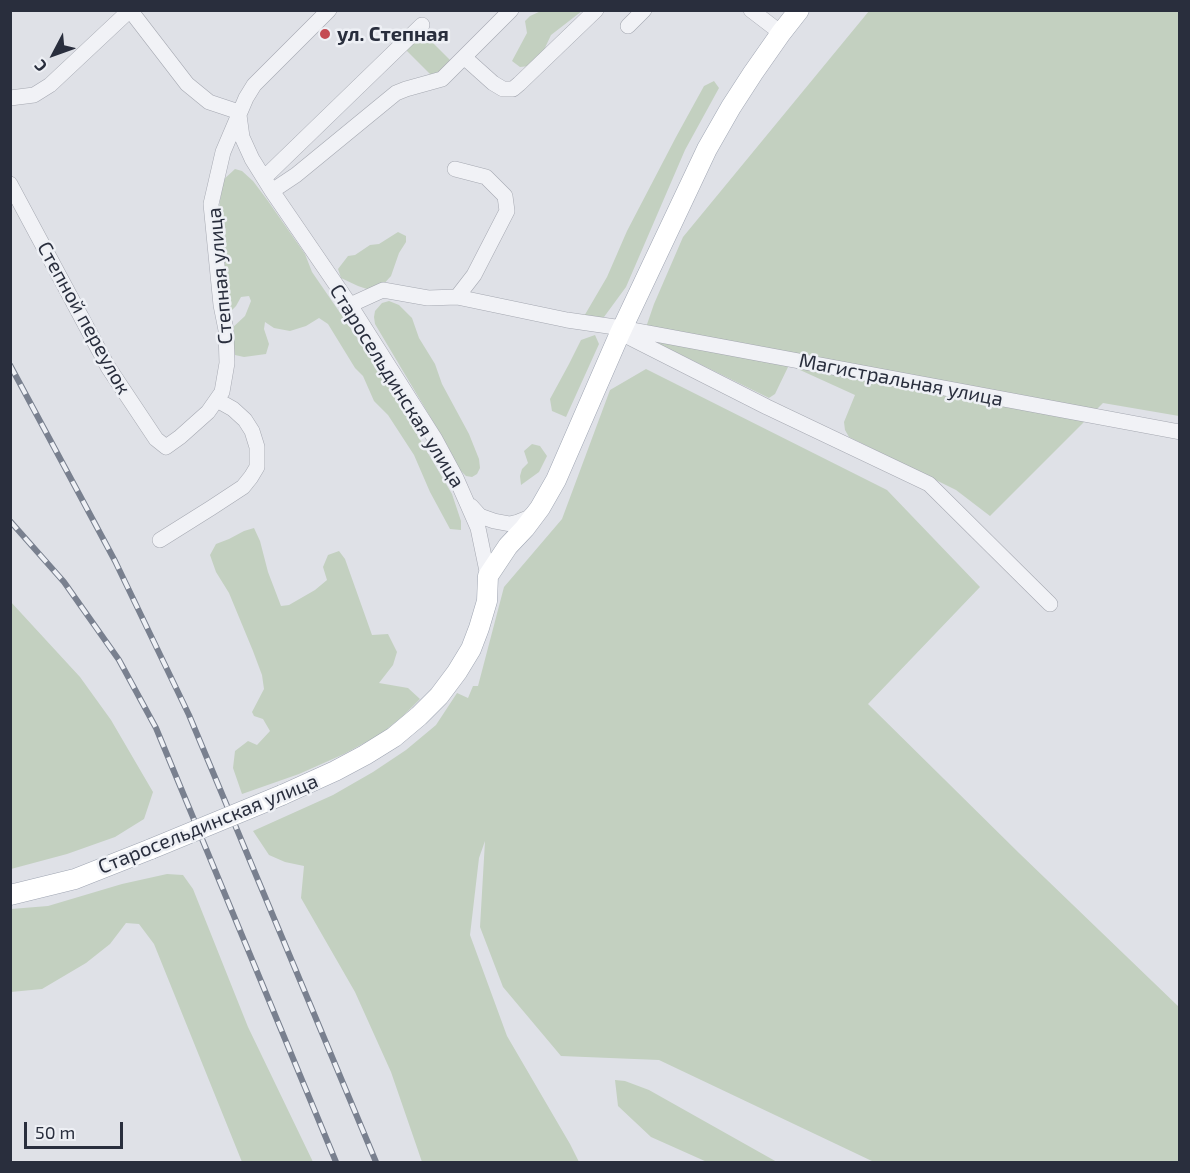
<!DOCTYPE html>
<html>
<head>
<meta charset="utf-8">
<style>
	body { margin:0 }
	#map { position:relative; width:1190px; height:1173px; overflow:hidden; background:#dfe1e7; font-family:"Exo 2",sans-serif }
	canvas { display:block }
	.frame { position:absolute; inset:0; border:12px solid #292e3d; pointer-events:none }
	.north { position:absolute; left:24px; top:24px; width:60px; height:60px; -webkit-text-stroke:4px #eef0f5; paint-order:stroke; rotate:229deg; font-size:16px; font-weight:700; line-height:24px; text-align:center; color:#292e3d }
	.north::after { content:''; display:block; margin:auto; width:21px; height:27px; background:#292e3d; clip-path:polygon(50% 0,100% 100%,50% 72%,0 100%) }
	.scale { position:absolute; left:24px; top:1122px; width:99px; height:27px; box-sizing:border-box; border:3px solid #292e3d; border-top:0; padding-left:8px; font-size:18px; line-height:21px; white-space:nowrap; color:#292e3d; -webkit-text-stroke:4px #eef0f5; paint-order:stroke }
</style>
</head>
<body>
<div id="map">
<canvas width="1190" height="1173"></canvas>
<div class="frame"></div>
<div class="north">С</div>
<div class="scale">50 m</div>
</div>
<script>
const c = document.querySelector('canvas').getContext('2d');
c.lineJoin = 'round';
function fillPath(path, color) {
  c.fillStyle = color;
  c.fill(path, 'evenodd');
}
function toPath(rows) {
  const path = new Path2D();
  for (const r of rows) {
    path.moveTo(r[0], r[1]);
    for (let i = 2; i < r.length; i += 2) path.lineTo(r[i], r[i + 1]);
  }
  return path;
}
function strokePath(path, color, width, dash) {
  c.strokeStyle = color;
  c.lineWidth = width;
  c.lineCap = dash ? 'butt' : 'round';
  c.setLineDash(dash || []);
  c.stroke(path);
}
function write(font, color, halo, rows, align = 'center') {
  c.font = font + ' "Exo 2",sans-serif';
  c.lineWidth = 5;
  c.setLineDash([]);
  c.textBaseline = 'middle';
  c.strokeStyle = halo;
  c.fillStyle = color;
  for (const [text, x, y, turn = 0] of rows) {
    c.save();
    c.translate(x, y);
    c.rotate((+turn || 0) * Math.PI / 180);
    c.textAlign = isNaN(turn) ? turn : align;
    if (halo) c.strokeText(text, 0, 0);
    c.fillText(text, 0, 0);
    c.restore();
  }
}
fillPath(toPath([
	[541,11,582,11,551,35,544,50,530,66,520,67,512,61,527,33,525,21,530,16],
	[869,11,1179,11,1179,416,1103,403,990,516,956,490,849,437,845,430,844,422,855,395,789,365,775,394,769,398,643,336,654,304,683,237],
	[423,33,451,61,434,78,406,50],
	[714,81,719,88,685,150,626,287,604,317,583,318,607,277,627,231,676,137,704,86],
	[235,169,242,171,253,181,268,201,305,254,312,272,378,368,452,494,461,521,461,530,450,529,430,492,414,455,388,415,374,401,363,376,355,368,328,324,319,318,306,326,290,331,274,328,265,322,264,329,269,344,266,354,244,357,235,355,231,329,245,316,251,301,249,296,241,297,236,306,227,315,218,244,225,238,226,229,216,216,219,211,222,181],
	[398,232,406,236,406,242,399,253,391,276,381,287,370,290,358,286,341,278,338,269,348,256,355,255,370,245,379,244],
	[389,301,399,305,412,318,419,338,435,364,442,384,469,434,479,459,480,468,477,474,472,477,466,476,459,469,447,445,375,324,374,317,375,311,382,303],
	[595,335,599,344,566,417,552,411,550,399,569,364,581,340],
	[646,369,887,490,980,587,868,704,1019,853,1179,1007,1179,1162,874,1162,659,1060,561,1056,503,987,480,927,485,841,479,858,470,935,507,1036,570,1144,579,1162,422,1162,391,1072,355,992,301,898,304,866,285,862,269,855,253,831,333,795,373,772,406,750,436,725,457,693,468,698,473,686,478,686,504,587,562,519,610,390],
	[532,444,540,446,547,456,539,472,521,485,520,476,522,469,528,463,524,451],
	[254,528,260,541,268,572,281,606,289,605,315,590,327,580,323,567,328,555,339,551,345,559,372,635,388,634,397,652,393,665,379,683,408,688,420,699,403,716,381,734,344,754,299,774,242,794,233,768,235,751,248,741,257,745,270,731,263,719,254,716,252,712,264,689,262,675,253,651,229,593,216,572,210,555,216,544,229,539,244,531],
	[10,601,80,677,111,720,153,792,144,819,115,837,67,854,11,869],
	[167,874,183,875,193,889,248,1027,313,1162,242,1162,154,944,139,924,126,923,110,944,86,963,42,989,11,992,11,909,48,906,122,884],
	[615,1080,625,1081,649,1090,777,1162,707,1162,651,1137,618,1106]
]), '#c3d0c0');
const minor = toPath([
	[130,10,187,84,209,102,239,112],
	[751,10,781,33],
	[628,26,644,10],
	[464,57,493,83,503,89,513,89,519,84,596,10],
	[10,98,34,95,50,85,130,10],
	[239,115,242,137,252,159,272,191,350,305,435,439,456,478,478,528,488,576],
	[455,169,486,177,505,196,507,211,474,275,457,297],
	[264,178,422,25],
	[10,184,108,367,156,439,166,447,180,437,208,412,222,392,227,363,226,330,221,305,211,204,223,152,246,98,254,85,329,10],
	[272,191,296,175,396,93,406,89,442,79,511,10],
	[350,305,383,290,428,298,457,297,567,320,622,328,1180,432],
	[621,333,767,407,929,484,1050,604],
	[471,506,480,516,494,521,510,524,518,522,528,518,535,512],
	[160,540,211,508,243,487,251,477,257,467,257,447,252,431,245,420,233,409,217,400]
]);
const major = toPath([
	[282,795,335,771,365,755,394,737,419,716,439,696,457,672,471,649,479,628,487,601,488,576,508,546,525,528,540,508,556,480,620,333,707,149,731,107,753,73,781,33,799,10],
	[10,895,75,879,151,849]
]);
strokePath(minor, '#a5a8b1', 16);
strokePath(major, '#9fa5b2', 21);
strokePath(minor, '#f1f2f6', 15);
strokePath(major, '#fff', 20);
const rail = toPath([
	[10,365,115,561,189,715,376,1162],
	[10,521,64,582,119,660,156,728,336,1162]
]);
strokePath(rail, '#79808f', 6);
strokePath(rail, '#eef0f5', 4, [11]);
const majorBridge = toPath([
	[151,849,282,795]
]);
strokePath(majorBridge, '#9fa5b2', 21, []);
strokePath(majorBridge, '#fff', 20);
for (const [x, y, r, color] of [
	[325,34,6,"#c44b53"]
]) {
  const dot = new Path2D();
  dot.arc(x, y, r, 0, 2 * Math.PI);
  c.fillStyle = color;
  c.fill(dot);
  strokePath(dot, '#eef0f5', 2);
}
write('bold 20px', '#292e3d', '#eef0f5', [
	["ул. Степная",337,34]
], 'left');
write('20px', '#292e3d', '#eef0f5', [
	["Степная улица",220,276,-95],
	["Степной переулок",84,318,61],
	["Магистральная улица",901,380,11],
	["Старосельдинская улица",397,386,58],
	["Старосельдинская улица",208,824,-22]
]);
</script>
</body>
</html>
